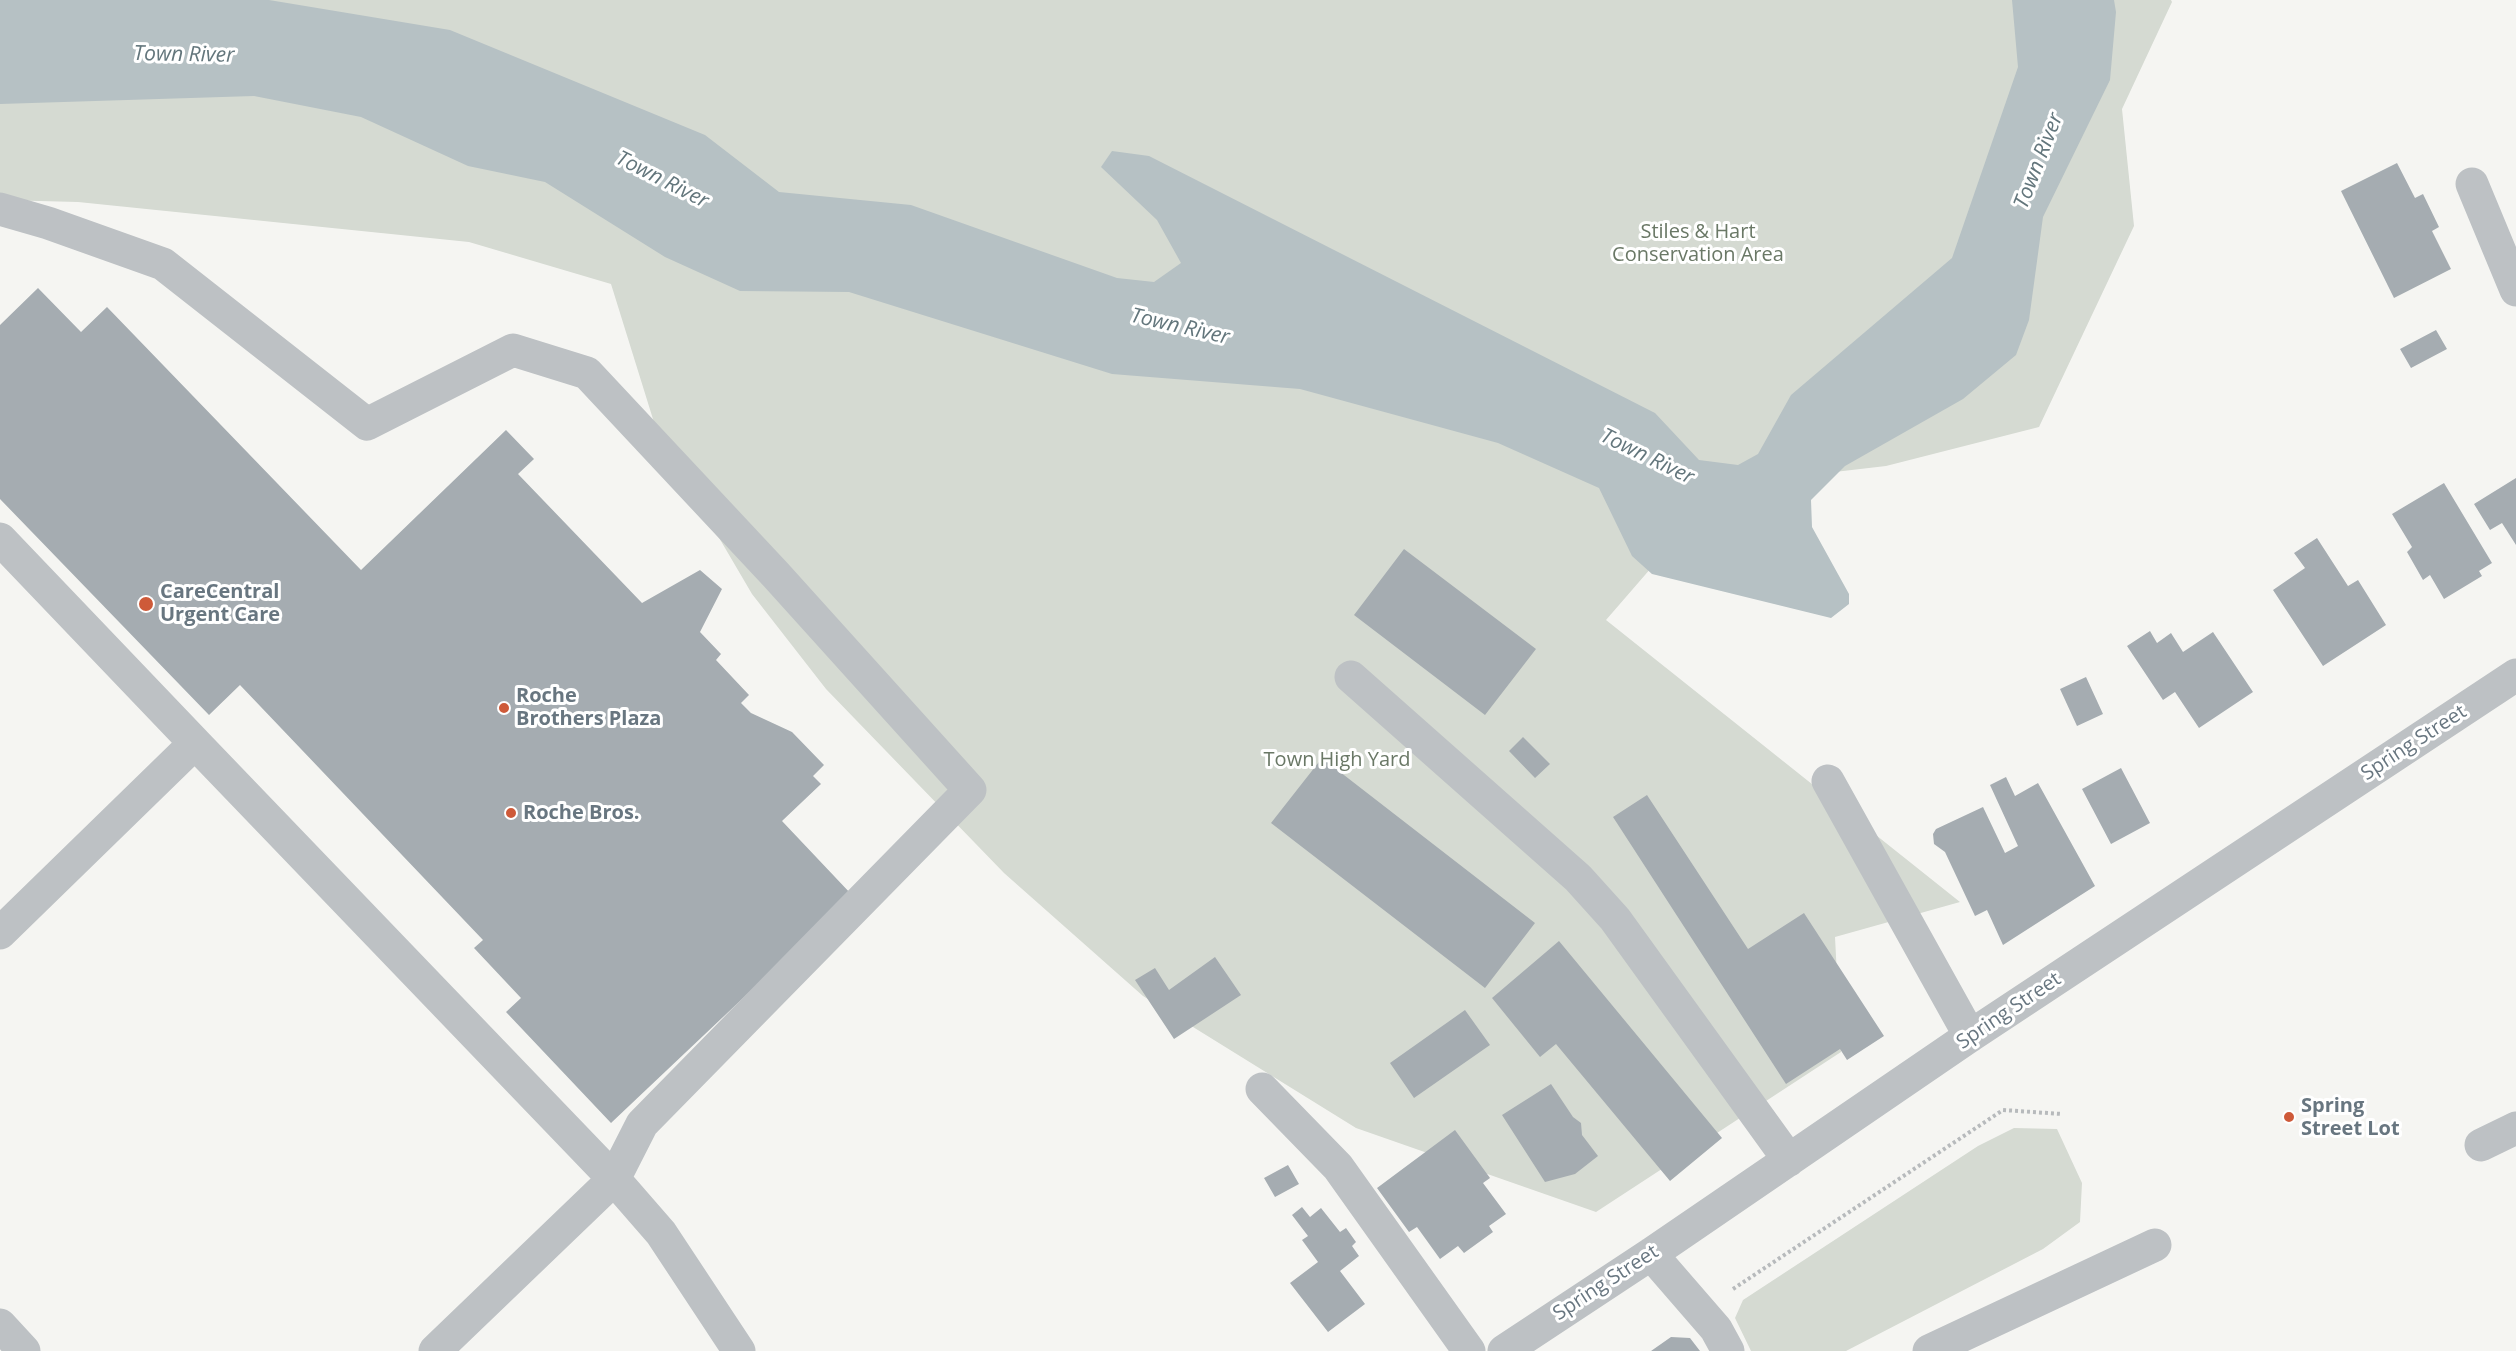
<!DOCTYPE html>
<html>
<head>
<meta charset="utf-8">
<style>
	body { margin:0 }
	canvas { display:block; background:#f5f5f2 }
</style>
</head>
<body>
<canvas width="2516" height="1351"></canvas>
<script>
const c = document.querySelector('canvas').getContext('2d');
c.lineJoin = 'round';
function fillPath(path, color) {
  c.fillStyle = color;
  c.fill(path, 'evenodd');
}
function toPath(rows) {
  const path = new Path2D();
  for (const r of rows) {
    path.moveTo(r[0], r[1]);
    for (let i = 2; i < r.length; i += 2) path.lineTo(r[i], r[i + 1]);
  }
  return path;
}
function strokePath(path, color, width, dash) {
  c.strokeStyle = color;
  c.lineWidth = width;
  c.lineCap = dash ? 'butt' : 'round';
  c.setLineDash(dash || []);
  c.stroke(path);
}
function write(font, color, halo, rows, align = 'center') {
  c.font = font + ' "Open Sans",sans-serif';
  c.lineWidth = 6;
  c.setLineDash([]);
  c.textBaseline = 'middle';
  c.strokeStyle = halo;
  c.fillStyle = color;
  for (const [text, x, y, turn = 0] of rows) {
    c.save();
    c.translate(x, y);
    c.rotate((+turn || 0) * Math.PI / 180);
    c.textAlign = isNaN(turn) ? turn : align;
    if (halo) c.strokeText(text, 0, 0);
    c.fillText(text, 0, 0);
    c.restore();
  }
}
fillPath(toPath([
	[0,0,2171,0,2172,2,2122,109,2134,226,2039,427,1886,466,1723,485,1606,620,1960,902,1835,937,1841,1052,1596,1212,1356,1128,1143,996,1004,873,826,689,752,594,657,432,611,284,469,242,78,202,0,200],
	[2014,1128,2057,1129,2082,1183,2080,1222,2043,1249,1846,1351,1751,1351,1735,1318,1743,1300,1978,1146]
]), '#d5dad2');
fillPath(toPath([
	[0,0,269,0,450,30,705,135,779,192,911,205,1117,278,1154,282,1181,263,1157,220,1101,167,1112,151,1149,156,1655,413,1699,460,1738,465,1758,454,1791,395,1952,258,2018,67,2012,0,2114,0,2116,12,2110,80,2043,217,2029,320,2016,355,1963,399,1845,466,1811,500,1812,527,1849,594,1849,604,1831,618,1652,574,1632,556,1599,488,1498,443,1300,389,1112,374,849,292,740,291,665,257,545,182,468,166,361,117,254,96,0,104]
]), '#b6c1c4');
fillPath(toPath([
	[2397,163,2415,198,2423,194,2439,227,2432,231,2451,269,2394,298,2341,191],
	[38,288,81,332,107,307,361,570,506,430,534,459,518,474,642,603,700,570,722,589,700,632,721,654,716,660,749,695,741,703,751,713,792,732,824,765,813,776,821,784,782,821,852,895,611,1123,506,1012,521,998,474,948,483,940,240,685,209,715,0,499,0,325],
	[2436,330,2447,349,2411,368,2400,349],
	[2516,478,2516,545,2502,523,2490,530,2474,504],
	[2444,483,2492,563,2479,571,2482,576,2444,599,2430,575,2423,580,2407,552,2412,547,2392,514],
	[2317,538,2348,586,2358,580,2386,625,2323,666,2273,590,2305,568,2294,553],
	[1404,549,1536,649,1485,715,1354,615],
	[2150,631,2157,643,2171,633,2183,652,2213,632,2253,692,2199,728,2175,692,2163,700,2127,646],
	[2086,677,2103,714,2077,726,2060,689],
	[1523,737,1550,764,1535,778,1509,751],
	[1322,758,1535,923,1485,988,1271,823],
	[2121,768,2150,823,2111,844,2082,789],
	[2006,777,2015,796,2038,783,2095,886,2003,945,1987,910,1975,916,1945,852,1934,844,1933,834,1936,829,1983,807,2005,853,2018,846,1990,785],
	[1647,795,1748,949,1804,913,1884,1036,1847,1060,1840,1049,1786,1084,1613,817],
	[1559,941,1722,1138,1670,1181,1556,1044,1540,1057,1492,998],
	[1215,957,1241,995,1174,1039,1135,980,1155,968,1169,990],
	[1465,1010,1490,1045,1414,1098,1390,1063],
	[1551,1084,1573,1117,1581,1123,1582,1135,1598,1156,1575,1174,1545,1182,1502,1115],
	[1455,1130,1490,1178,1483,1183,1506,1214,1489,1226,1493,1232,1464,1253,1458,1246,1440,1259,1417,1227,1409,1232,1377,1188],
	[1288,1165,1299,1184,1275,1197,1264,1178],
	[1302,1207,1310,1217,1321,1208,1340,1232,1346,1228,1356,1242,1352,1246,1359,1256,1340,1271,1365,1304,1328,1332,1290,1283,1318,1262,1302,1240,1308,1236,1292,1215],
	[1671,1337,1690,1338,1700,1351,1651,1351]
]), '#a5acb1');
strokePath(toPath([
	[1733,1289,2003,1110,2062,1114]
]), '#b7babc', 4, [3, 3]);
strokePath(toPath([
	[2472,184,2516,290],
	[0,209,48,223,163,264,367,424,513,350,587,373,776,575,970,790,642,1124,614,1179,661,1233,739,1351],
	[0,539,195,743,0,933],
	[1351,677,1578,878,1615,919,1789,1160],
	[195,743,614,1179,435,1351],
	[1828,781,1970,1036],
	[1262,1089,1338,1167,1469,1351],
	[2481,1145,2516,1128],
	[1651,1254,1716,1329,1728,1351],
	[0,1325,24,1351],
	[1504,1351,1651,1254,1970,1036,2516,675],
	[1929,1351,2155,1245]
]), '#bdc1c4', 33);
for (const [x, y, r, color] of [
	[146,604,8,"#ce5a39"],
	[504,708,6,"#ce5a39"],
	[511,813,6,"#ce5a39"],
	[2289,1117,6,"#ce5a39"]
]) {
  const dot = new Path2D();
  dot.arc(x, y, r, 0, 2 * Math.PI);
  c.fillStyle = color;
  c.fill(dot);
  strokePath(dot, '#fff', 2);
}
write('20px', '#6a7866', '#fff', [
	["Stiles & Hart",1698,232],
	["Conservation Area",1698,255],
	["Town High Yard",1337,760]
]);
write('bold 20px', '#687680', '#fff', [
	["CareCentral",160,592],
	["Urgent Care",160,615],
	["Roche",516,696],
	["Brothers Plaza",516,719],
	["Roche Bros.",523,813],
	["Spring",2301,1106],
	["Street Lot",2301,1129]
], 'left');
write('20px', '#687680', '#fff', [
	["Spring Street",2414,743,-33],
	["Spring Street",2009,1011,-34],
	["Spring Street",1606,1283,-33]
]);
write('italic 21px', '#63767c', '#fff', [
	["Town River",184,55,1],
	["Town River",2039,161,-69],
	["Town River",662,180,27],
	["Town River",1180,327,13],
	["Town River",1647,457,26]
]);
</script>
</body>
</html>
